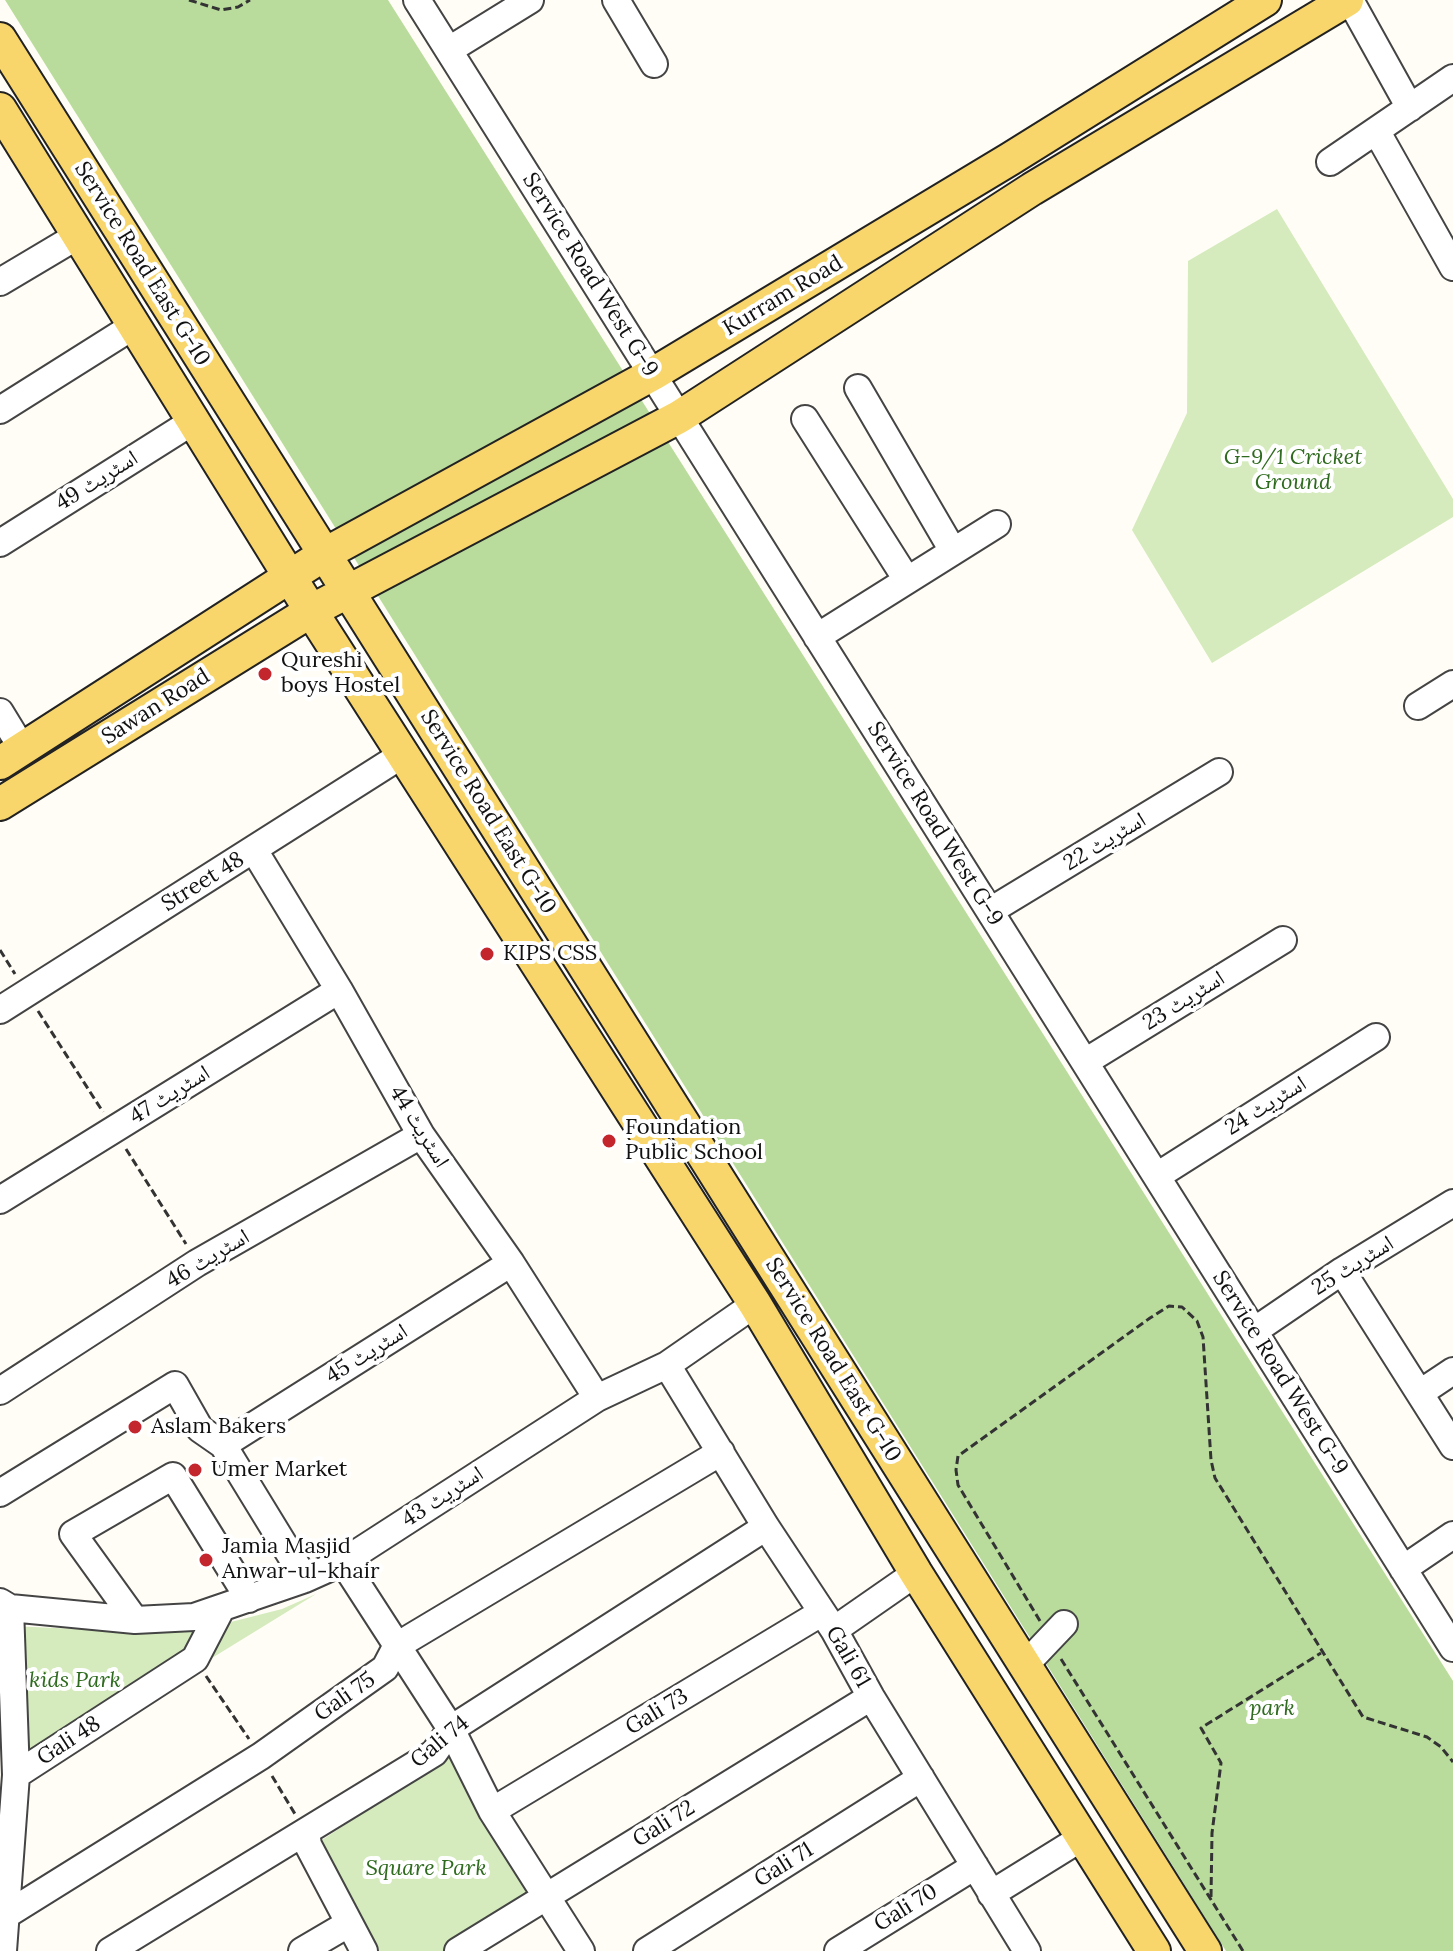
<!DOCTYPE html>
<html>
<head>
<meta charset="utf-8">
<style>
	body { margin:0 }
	canvas { display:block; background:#fffdf5 }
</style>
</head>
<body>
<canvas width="1453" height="1951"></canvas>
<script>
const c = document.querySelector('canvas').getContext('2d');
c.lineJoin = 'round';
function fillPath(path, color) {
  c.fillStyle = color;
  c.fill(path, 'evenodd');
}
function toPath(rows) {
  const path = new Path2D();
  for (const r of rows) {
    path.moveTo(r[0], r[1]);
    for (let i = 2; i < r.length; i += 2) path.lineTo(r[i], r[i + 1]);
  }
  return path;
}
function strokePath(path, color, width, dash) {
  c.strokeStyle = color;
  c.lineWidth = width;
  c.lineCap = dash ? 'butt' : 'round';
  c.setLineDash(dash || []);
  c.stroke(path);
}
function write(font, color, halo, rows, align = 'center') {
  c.font = font + ' Lora,"Noto Naskh Arabic",serif';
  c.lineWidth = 8;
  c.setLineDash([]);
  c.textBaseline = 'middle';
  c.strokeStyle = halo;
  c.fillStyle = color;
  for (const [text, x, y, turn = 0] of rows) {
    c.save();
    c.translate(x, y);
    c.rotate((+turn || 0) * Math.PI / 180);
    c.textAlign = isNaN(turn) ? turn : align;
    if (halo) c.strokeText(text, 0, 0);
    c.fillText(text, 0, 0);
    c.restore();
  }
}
fillPath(toPath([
	[1277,209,1453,499,1453,517,1212,663,1132,530,1187,413,1188,261],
	[316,1594,25,1773,10,1626,101,1630,223,1624,282,1609],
	[451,1754,548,1909,481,1951,369,1951,307,1850]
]), '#d5ebbd');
fillPath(toPath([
	[5,0,388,0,1453,1681,1453,1951,1226,1951]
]), '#b9dc9c');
const minor = toPath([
	[417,0,1453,1648],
	[616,0,654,64],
	[1350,0,1410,108],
	[449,50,530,0],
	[1377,132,1453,267],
	[1330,162,1453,78],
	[0,282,79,235],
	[858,388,953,551],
	[0,410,135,325],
	[805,419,907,580],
	[0,543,195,420],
	[817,637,997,524],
	[1418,706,1453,684],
	[0,712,22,748],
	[254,850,339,990,421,1135,511,1263,597,1398],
	[990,911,1219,772],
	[0,1010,405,753],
	[1085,1062,1283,940],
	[1157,1176,1376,1037],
	[0,1200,339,990],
	[1342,1271,1453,1446],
	[1254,1331,1342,1271,1453,1203],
	[667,1365,766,1527,834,1630,871,1697,1027,1951],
	[0,1391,197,1263,421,1135],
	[1420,1393,1453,1371],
	[223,1445,511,1263],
	[0,1493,175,1385,200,1429,223,1445,305,1579],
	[343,1562,451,1729,492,1811,581,1951],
	[1403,1569,1453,1535],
	[0,1602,10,1608,16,1775,3,1951],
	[10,1608,135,1620,194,1617,305,1579,343,1562,597,1398,667,1365,755,1304],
	[135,1620,73,1534,173,1476,249,1599],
	[834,1630,916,1573],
	[1025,1665,1064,1624],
	[16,1775,195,1659,221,1609],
	[492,1811,821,1613],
	[306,1833,308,1845,364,1951],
	[991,1894,1083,1837],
	[6,1915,261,1756,385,1668,396,1647,410,1638,721,1452],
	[110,1951,434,1753,451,1729,766,1527],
	[302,1951,348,1924],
	[458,1951,871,1697],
	[647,1951,921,1778],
	[838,1951,975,1866]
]);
const major = toPath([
	[0,39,1205,1951],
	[0,109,311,611,755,1304,916,1573,1154,1951],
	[0,763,325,554,653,374,1010,159,1265,0],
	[0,804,311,611,679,417,1032,189,1347,0]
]);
strokePath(minor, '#444', 30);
strokePath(major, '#222', 36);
strokePath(toPath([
	[189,0,221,10,238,7,250,0],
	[0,950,15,974],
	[38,1011,103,1112],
	[126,1149,186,1244],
	[1040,1621,958,1485,956,1470,958,1456,1150,1318,1169,1306,1182,1307,1197,1321,1203,1337,1211,1460,1215,1478,1363,1717,1427,1737,1441,1747,1453,1762],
	[1061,1659,1243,1951],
	[206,1676,249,1739],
	[272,1776,295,1814],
	[1211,1897,1212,1833,1221,1763,1201,1728,1321,1653]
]), '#333', 3, [8, 4]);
strokePath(minor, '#fff', 26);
strokePath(major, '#f9d66b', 32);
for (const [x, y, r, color] of [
	[265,674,8,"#c4262e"],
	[487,954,8,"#c4262e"],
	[609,1141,8,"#c4262e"],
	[135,1427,8,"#c4262e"],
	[195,1470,8,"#c4262e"],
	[206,1560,8,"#c4262e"]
]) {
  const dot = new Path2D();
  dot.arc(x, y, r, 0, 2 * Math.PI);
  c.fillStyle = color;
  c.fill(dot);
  strokePath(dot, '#fff', 3);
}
write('22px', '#111', '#fff', [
	["Service Road East G-10",142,264,58],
	["Service Road West G-9",590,275,58],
	["Kurram Road",783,296,-31],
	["اسٹریٹ 49",97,481,-32],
	["Sawan Road",156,707,-32],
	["Service Road East G-10",488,812,58],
	["Service Road West G-9",935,824,58],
	["اسٹریٹ 22",1105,842,-31],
	["Street 48",203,882,-32],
	["اسٹریٹ 23",1184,1001,-32],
	["اسٹریٹ 47",170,1095,-32],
	["اسٹریٹ 24",1266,1106,-32],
	["اسٹریٹ 44",419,1127,58],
	["اسٹریٹ 46",208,1259,-31],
	["اسٹریٹ 25",1353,1266,-32],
	["اسٹریٹ 45",367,1354,-32],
	["Service Road East G-10",833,1360,58],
	["Service Road West G-9",1280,1373,58],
	["اسٹریٹ 43",443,1497,-33],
	["Gali 61",848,1657,60],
	["Gali 75",345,1697,-35],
	["Gali 73",657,1712,-31],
	["Gali 48",69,1741,-33],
	["Gali 74",440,1742,-40],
	["Gali 72",664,1824,-32],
	["Gali 71",784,1865,-32],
	["Gali 70",906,1908,-32]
]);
write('italic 22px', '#2f6b1f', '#fff', [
	["G-9/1 Cricket",1293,458],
	["Ground",1293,483],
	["kids Park",75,1681],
	["park",1272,1709],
	["Square Park",426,1869]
]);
write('22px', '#111', '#fff', [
	["Qureshi",281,661],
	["boys Hostel",281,686],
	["KIPS CSS",503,954],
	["Foundation",625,1128],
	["Public School",625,1153],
	["Aslam Bakers",151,1427],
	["Umer Market",211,1470],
	["Jamia Masjid",222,1547],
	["Anwar-ul-khair",222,1572]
], 'left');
</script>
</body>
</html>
